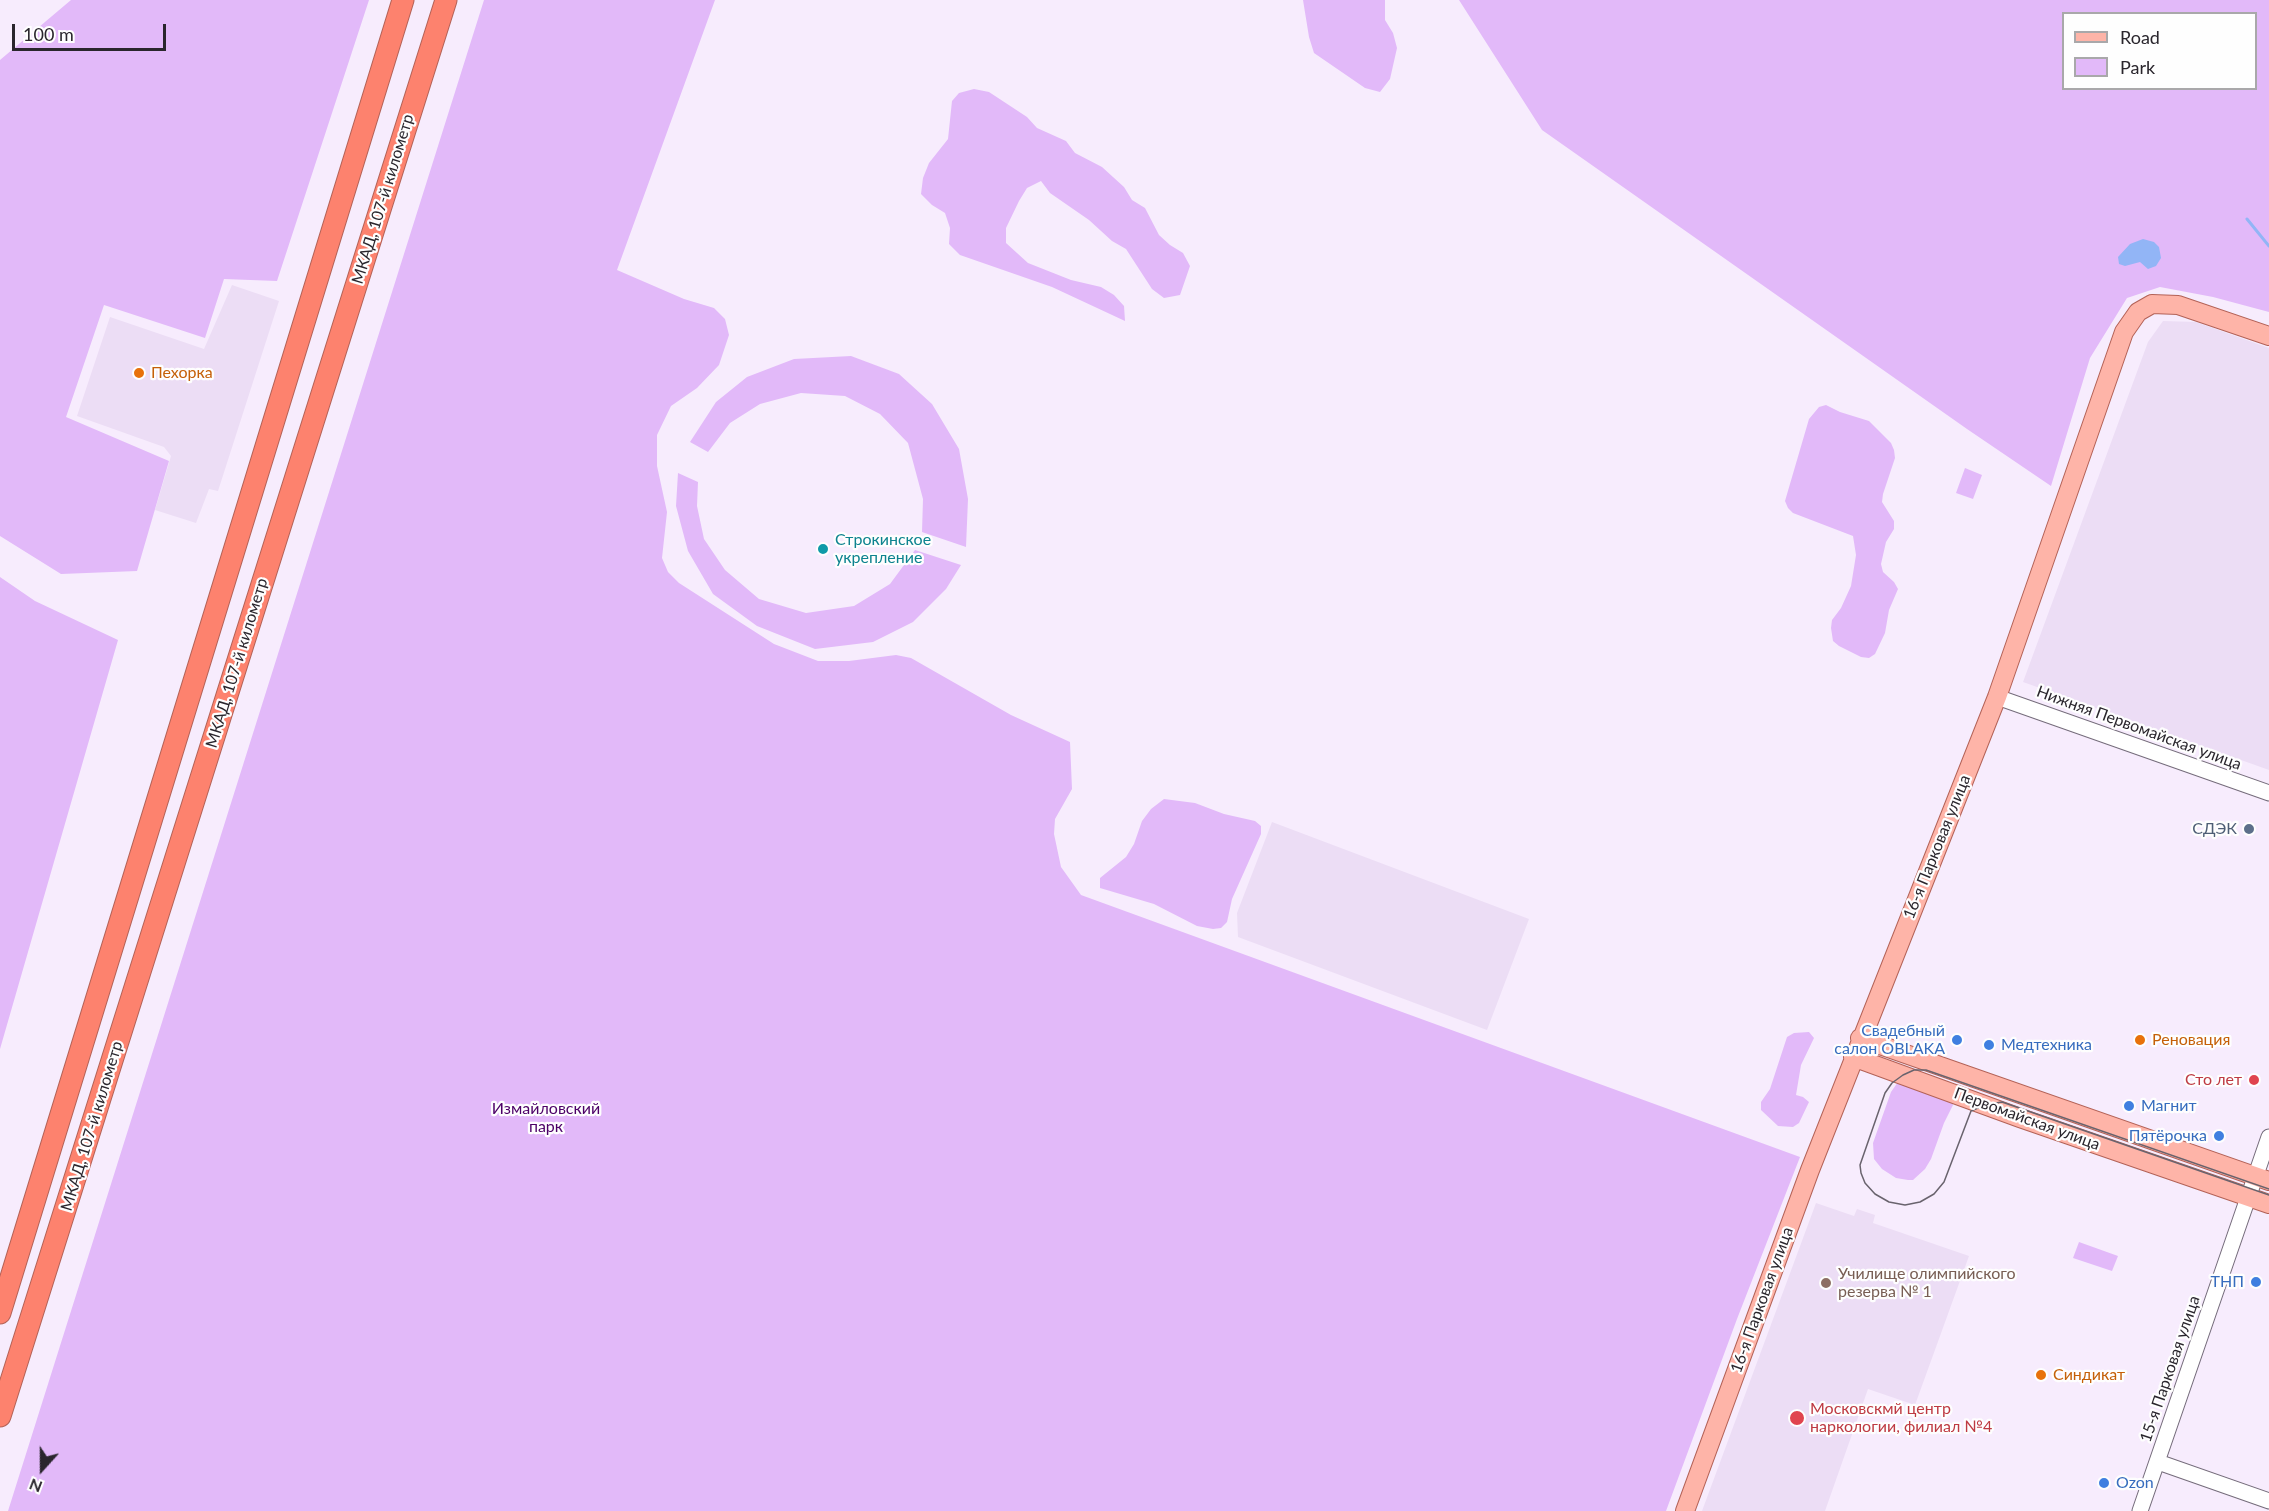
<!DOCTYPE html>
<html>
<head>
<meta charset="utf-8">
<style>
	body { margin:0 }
	#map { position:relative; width:2269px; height:1511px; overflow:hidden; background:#f7ecfd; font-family:Lato,sans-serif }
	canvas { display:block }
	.legend { position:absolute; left:2062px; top:12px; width:195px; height:78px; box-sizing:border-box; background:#fefefe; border:2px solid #a9a8aa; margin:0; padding:8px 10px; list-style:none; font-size:18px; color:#2a262d }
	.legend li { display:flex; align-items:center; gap:12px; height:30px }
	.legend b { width:30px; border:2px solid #a9a8aa }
	.north { position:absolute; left:12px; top:1439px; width:60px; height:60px; -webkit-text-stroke:4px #fefefe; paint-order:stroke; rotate:201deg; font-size:16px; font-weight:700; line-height:24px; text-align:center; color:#2a262d }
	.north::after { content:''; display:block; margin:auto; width:21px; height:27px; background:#2a262d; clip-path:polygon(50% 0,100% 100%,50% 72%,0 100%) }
	.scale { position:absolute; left:12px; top:24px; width:154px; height:27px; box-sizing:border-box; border:3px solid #2a262d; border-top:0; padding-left:8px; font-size:18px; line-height:21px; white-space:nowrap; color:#2a262d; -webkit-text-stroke:4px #fefefe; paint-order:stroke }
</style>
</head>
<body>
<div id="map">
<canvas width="2269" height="1511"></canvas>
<ul class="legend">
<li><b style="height:8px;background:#feb4a8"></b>Road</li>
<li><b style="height:16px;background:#e2b9f9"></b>Park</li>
</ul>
<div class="north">N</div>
<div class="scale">100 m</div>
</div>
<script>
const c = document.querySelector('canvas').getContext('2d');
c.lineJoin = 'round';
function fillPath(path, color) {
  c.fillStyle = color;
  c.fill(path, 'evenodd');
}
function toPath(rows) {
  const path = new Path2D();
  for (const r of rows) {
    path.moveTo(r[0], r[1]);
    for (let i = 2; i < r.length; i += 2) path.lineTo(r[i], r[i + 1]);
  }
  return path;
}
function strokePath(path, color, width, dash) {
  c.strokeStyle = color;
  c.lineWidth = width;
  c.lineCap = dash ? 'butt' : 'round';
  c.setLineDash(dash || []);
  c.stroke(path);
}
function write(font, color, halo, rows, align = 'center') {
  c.font = font + ' Lato,sans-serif';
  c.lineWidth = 4.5;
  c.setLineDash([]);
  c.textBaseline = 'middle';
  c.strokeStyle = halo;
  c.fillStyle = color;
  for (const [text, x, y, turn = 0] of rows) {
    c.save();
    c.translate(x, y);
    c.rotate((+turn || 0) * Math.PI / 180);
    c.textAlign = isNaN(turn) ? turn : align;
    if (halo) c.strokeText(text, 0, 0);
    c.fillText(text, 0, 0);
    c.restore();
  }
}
fillPath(toPath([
	[232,285,279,301,218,491,209,489,196,523,155,510,171,456,164,447,77,416,110,317,204,349],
	[2163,321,2196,322,2269,348,2269,770,2023,682,2148,342],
	[1272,822,1529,919,1487,1030,1238,937,1237,913],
	[1816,1203,1854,1216,1857,1209,1875,1215,1873,1223,1969,1256,1915,1405,1868,1389,1825,1511,1702,1511]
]), '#ecddf5');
fillPath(toPath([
	[71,0,369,0,277,281,224,279,205,338,104,305,66,417,169,461,137,571,61,574,0,536,0,60],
	[484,0,715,0,617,270,684,299,714,308,725,319,729,335,719,365,697,388,671,406,657,435,657,466,667,512,662,558,668,572,679,583,774,644,818,661,849,661,896,655,911,658,1011,715,1070,742,1072,789,1055,819,1054,834,1061,867,1081,895,1800,1157,1737,1319,1666,1511,8,1511],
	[1303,0,1385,0,1385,20,1393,33,1397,48,1390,79,1380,92,1365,88,1314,53,1309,37],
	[1459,0,2269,0,2269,312,2213,297,2160,287,2127,298,2090,358,2051,486,1967,429,1542,130],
	[2064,14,2256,14,2256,88,2064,88],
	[974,89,989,92,1027,117,1037,128,1066,141,1075,153,1102,167,1124,187,1132,200,1145,208,1159,235,1170,245,1183,253,1190,266,1180,295,1164,298,1152,289,1126,249,1112,241,1089,220,1050,193,1041,181,1027,188,1019,201,1006,228,1006,243,1028,263,1071,280,1101,287,1114,295,1124,306,1125,321,1052,287,960,255,949,244,950,228,945,213,932,205,921,194,923,178,929,163,948,139,952,101,959,93],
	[851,356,899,374,932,404,959,449,968,499,966,547,922,532,923,499,908,443,880,414,845,396,801,393,760,404,730,423,708,452,690,442,716,402,747,377,794,359],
	[1826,405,1840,412,1869,421,1891,443,1894,450,1895,458,1883,494,1882,502,1894,521,1894,529,1886,542,1881,564,1883,572,1894,582,1898,589,1889,610,1885,633,1875,654,1869,658,1861,657,1839,646,1833,641,1831,628,1832,620,1841,608,1851,586,1856,555,1853,536,1793,513,1788,508,1785,501,1809,419,1819,407],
	[1965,468,1982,475,1973,499,1956,493],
	[678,473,698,482,697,506,704,539,725,570,759,599,806,613,854,606,890,584,915,550,961,565,946,589,913,622,873,642,815,649,757,626,713,594,688,551,676,506],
	[0,577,35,601,118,640,0,1049],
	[1164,799,1195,803,1224,814,1255,821,1261,826,1261,834,1232,899,1227,922,1221,928,1213,929,1197,926,1154,904,1100,888,1100,878,1126,857,1134,844,1142,821,1151,809],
	[1809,1032,1814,1038,1801,1065,1796,1095,1803,1097,1809,1102,1799,1123,1793,1127,1778,1126,1761,1110,1761,1102,1770,1089,1787,1037,1794,1033],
	[1898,1082,1952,1101,1953,1105,1944,1123,1931,1159,1925,1169,1913,1180,1908,1180,1896,1178,1882,1169,1874,1159,1873,1143,1891,1092],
	[2079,1242,2118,1256,2112,1271,2073,1258]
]), '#e2b9f9');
fillPath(toPath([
	[2143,239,2154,242,2159,247,2161,258,2156,266,2148,269,2140,262,2125,266,2119,264,2118,257,2130,244]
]), '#92b5f6');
strokePath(toPath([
	[2247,219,2269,246]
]), '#92b5f6', 3);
const minor = toPath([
	[1997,697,2269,793],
	[2158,1462,2269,1501],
	[2140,1511,2269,1137]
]);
const major = toPath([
	[1860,1038,2269,1181],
	[1853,1057,2020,1118,2269,1204],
	[1685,1511,1810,1170,1997,697,2124,332,2138,312,2152,304,2178,305,2269,336]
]);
const highway = toPath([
	[0,1313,403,0],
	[0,1416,446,0]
]);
strokePath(minor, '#756c7b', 17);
strokePath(major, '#b36257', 20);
strokePath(highway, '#b36257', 23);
strokePath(minor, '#fff', 15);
strokePath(major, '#feb4a8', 18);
strokePath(highway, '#fd826e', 21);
strokePath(toPath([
	[2269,1189,1926,1070,1914,1070,1903,1075,1892,1083,1885,1093,1860,1165,1861,1173,1865,1183,1875,1194,1889,1202,1905,1205,1920,1202,1934,1194,1944,1182,1971,1111,1985,1105,2002,1102,2269,1195]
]), '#69636d', 1.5);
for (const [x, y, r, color] of [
	[139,373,6,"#e8710a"],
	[823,549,6,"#0f9aa8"],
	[2249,829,6,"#5c6f8a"],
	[1957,1040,6,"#3f7fe0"],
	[2140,1040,6,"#e8710a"],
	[1989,1045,6,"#3f7fe0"],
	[2254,1080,6,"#e0444e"],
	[2129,1106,6,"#3f7fe0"],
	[2219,1136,6,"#3f7fe0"],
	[2256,1282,6,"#3f7fe0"],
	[1826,1283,6,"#8d6e63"],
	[2041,1375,6,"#e8710a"],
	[1797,1418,8,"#e0444e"],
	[2104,1483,6,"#3f7fe0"]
]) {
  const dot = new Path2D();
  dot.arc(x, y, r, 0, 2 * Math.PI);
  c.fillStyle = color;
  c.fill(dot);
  strokePath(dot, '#fefefe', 2);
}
write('16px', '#2a262d', '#fefefe', [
	["МКАД, 107-й километр",383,199,-73],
	["МКАД, 107-й километр",237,663,-73],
	["Нижняя Первомайская улица",2139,728,20],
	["16-я Парковая улица",1937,847,-68],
	["Первомайская улица",2027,1119,20],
	["МКАД, 107-й километр",92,1126,-73],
	["16-я Парковая улица",1762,1300,-70],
	["15-я Парковая улица",2170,1369,-71]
]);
write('16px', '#c56008', '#fefefe', [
	["Пехорка",151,373],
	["Реновация",2152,1040],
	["Синдикат",2053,1375]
], 'left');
write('16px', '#0d838f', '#fefefe', [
	["Строкинское",835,540],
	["укрепление",835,558]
], 'left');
write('16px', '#4e5e75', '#fefefe', [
	["СДЭК",2237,829]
], 'right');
write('16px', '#366cbe', '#fefefe', [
	["Свадебный",1945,1031],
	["салон OBLAKA",1945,1049],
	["Медтехника",2001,1045,"left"],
	["Магнит",2141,1106,"left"],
	["Пятёрочка",2207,1136],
	["ТНП",2244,1282],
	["Ozon",2116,1483,"left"]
], 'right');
write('16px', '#be3a42', '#fefefe', [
	["Сто лет",2242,1080],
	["Московскмй центр",1810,1409,"left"],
	["наркологии, филиал №4",1810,1427,"left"]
], 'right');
write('16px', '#4c0067', '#fefefe', [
	["Измайловский",546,1109],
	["парк",546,1127]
]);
write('16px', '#785e54', '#fefefe', [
	["Училище олимпийского",1838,1274],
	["резерва № 1",1838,1292]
], 'left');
</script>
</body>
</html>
